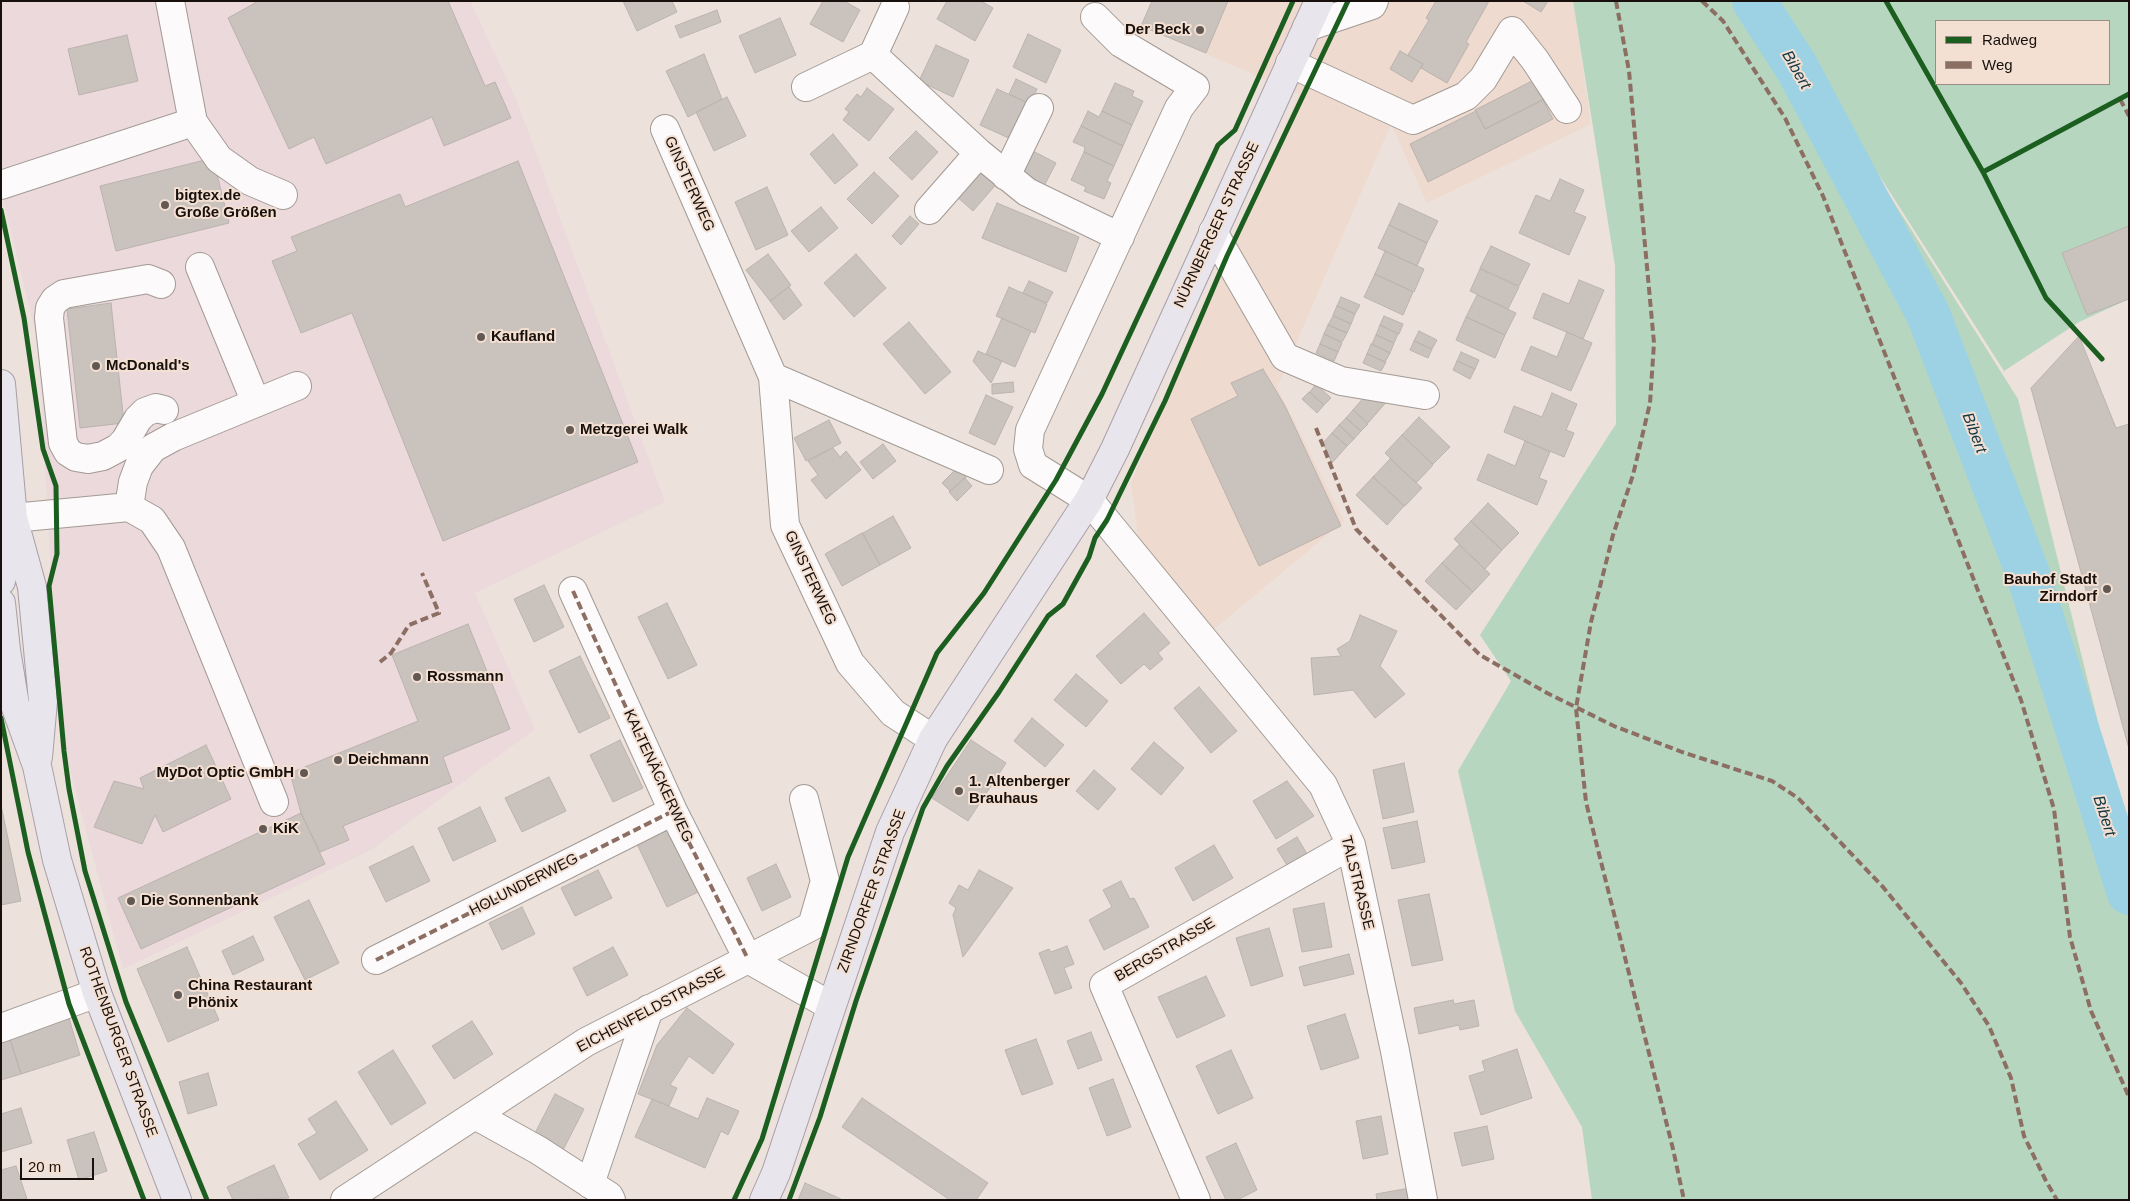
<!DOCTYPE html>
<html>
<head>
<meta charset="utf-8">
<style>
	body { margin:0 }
	#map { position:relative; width:2130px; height:1201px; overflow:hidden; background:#ece1db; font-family:Arial,sans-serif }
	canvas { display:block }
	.frame { position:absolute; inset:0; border:2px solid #17100c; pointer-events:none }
	.legend { position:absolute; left:1935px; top:20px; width:175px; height:65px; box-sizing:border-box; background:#f4e0d3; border:1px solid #9c8d83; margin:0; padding:6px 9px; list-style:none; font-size:15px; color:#17100c }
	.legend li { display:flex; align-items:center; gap:10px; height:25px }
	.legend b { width:25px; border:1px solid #9c8d83 }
	.scale { position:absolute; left:20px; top:1158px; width:74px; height:22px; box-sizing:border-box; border:2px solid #17100c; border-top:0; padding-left:6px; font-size:15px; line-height:18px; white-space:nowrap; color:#17100c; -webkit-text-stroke:4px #f4e0d3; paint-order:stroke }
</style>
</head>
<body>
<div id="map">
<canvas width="2130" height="1201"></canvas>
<div class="frame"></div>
<ul class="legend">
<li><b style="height:6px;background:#1b5e20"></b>Radweg</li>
<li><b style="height:6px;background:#8d6e63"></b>Weg</li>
</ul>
<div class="scale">20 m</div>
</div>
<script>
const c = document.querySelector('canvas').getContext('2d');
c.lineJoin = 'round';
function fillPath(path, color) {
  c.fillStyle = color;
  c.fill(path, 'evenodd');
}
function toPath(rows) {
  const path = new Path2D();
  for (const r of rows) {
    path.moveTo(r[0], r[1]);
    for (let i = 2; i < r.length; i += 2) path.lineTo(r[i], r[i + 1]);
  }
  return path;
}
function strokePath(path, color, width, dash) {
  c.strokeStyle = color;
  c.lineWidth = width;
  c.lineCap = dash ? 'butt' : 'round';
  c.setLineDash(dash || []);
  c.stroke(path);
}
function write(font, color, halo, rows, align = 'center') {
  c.font = font + ' Arial,sans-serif';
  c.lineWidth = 4;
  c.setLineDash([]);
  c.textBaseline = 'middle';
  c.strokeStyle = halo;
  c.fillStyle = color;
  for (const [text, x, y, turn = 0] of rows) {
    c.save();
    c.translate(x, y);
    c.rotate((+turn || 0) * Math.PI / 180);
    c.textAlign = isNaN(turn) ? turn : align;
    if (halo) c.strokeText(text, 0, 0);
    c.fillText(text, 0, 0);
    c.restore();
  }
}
fillPath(toPath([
	[1,1,470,1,516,99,665,502,475,593,535,729,371,850,123,969,67,759,51,574,38,343,1,190]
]), '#ecd9dc');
fillPath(toPath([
	[1152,1,1573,1,1591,124,1427,203,1391,124,1277,387,1344,521,1212,631,1138,536,1131,483,1299,94,1141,26]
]), '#eedace');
fillPath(toPath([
	[1573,1,1767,1,2018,399,2129,847,2129,1200,1592,1200,1582,1127,1515,1011,1458,771,1511,681,1480,635,1616,424,1615,266],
	[1768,1,2129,1,2129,299,2079,322,2004,371],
	[1936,21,2109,21,2109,84,1936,84]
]), '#b6d6c0');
strokePath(toPath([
	[1754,1,1797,68,1928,314,2028,574,2129,893]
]), '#9cd2e3', 44);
const building = toPath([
	[254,1,448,1,485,86,495,82,511,118,444,146,432,117,326,164,314,137,289,149,228,18,255,3,254,1],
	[623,1,672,1,677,12,637,31,623,1],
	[823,1,844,1,860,10,843,42,810,24,823,1],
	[947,1,981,1,993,8,975,41,937,19,947,1],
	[1152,1,1228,1,1206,53,1141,26,1152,1],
	[1436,1,1489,1,1466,42,1469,44,1447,83,1421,68,1423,64,1408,55,1429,20,1426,18,1436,1],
	[1523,1,1548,1,1541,12,1523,1],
	[717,10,721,22,680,38,675,26,717,10],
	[780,18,796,55,755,73,739,36,780,18],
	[1028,34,1061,50,1046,83,1013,67,1028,34],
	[127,35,138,81,79,95,68,49,127,35],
	[936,45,969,60,953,97,919,81,936,45],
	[1400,51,1423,64,1412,82,1390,69,1400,51],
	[704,54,722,99,688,117,666,71,704,54],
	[1016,79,1037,89,1030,104,1009,94,1016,79],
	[1536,79,1546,98,1485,129,1475,110,1536,79],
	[1115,83,1134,91,1132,96,1143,101,1132,125,1102,111,1115,83],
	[867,88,894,109,869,141,843,120,849,112,845,109,857,94,861,97,867,88],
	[997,89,1030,104,1013,140,980,125,997,89],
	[727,97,746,136,714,151,696,112,727,97],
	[1543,100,1553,119,1428,182,1410,144,1476,111,1485,129,1543,100],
	[1088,111,1099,117,1102,111,1132,125,1123,146,1081,126,1088,111],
	[1081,126,1123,146,1114,166,1084,152,1085,147,1073,142,1081,126],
	[916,131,938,152,912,180,889,158,916,131],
	[833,134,858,165,835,184,810,154,833,134],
	[1033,151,1056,163,1043,188,1021,177,1033,151],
	[1084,152,1114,166,1107,181,1111,183,1104,199,1084,191,1086,187,1071,180,1084,152],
	[213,158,229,223,116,251,100,186,213,158],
	[518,161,638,462,443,541,352,313,301,333,272,261,297,251,291,237,400,194,405,207,518,161],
	[982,165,999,181,973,211,955,195,982,165],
	[874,172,899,196,872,224,847,199,874,172],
	[1560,179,1584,190,1574,212,1586,217,1569,255,1519,233,1536,195,1550,201,1560,179],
	[767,187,788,235,756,250,735,202,767,187],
	[997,203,1079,237,1066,272,982,238,997,203],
	[1399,203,1438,221,1427,243,1389,225,1399,203],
	[821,207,838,228,809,252,791,231,821,207],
	[910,216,919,224,901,245,892,236,910,216],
	[1389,225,1427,243,1417,266,1378,248,1389,225],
	[2129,226,2129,299,2087,315,2062,253,2129,226],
	[1491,246,1530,264,1519,286,1480,268,1491,246],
	[1385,251,1424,269,1414,292,1375,274,1385,251],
	[768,254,791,285,770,301,746,270,768,254],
	[856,254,886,288,854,317,824,283,856,254],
	[1480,269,1519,287,1508,309,1470,291,1480,269],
	[1375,274,1413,292,1403,315,1364,297,1375,274],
	[1579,280,1604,290,1583,339,1533,318,1543,293,1569,304,1579,280],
	[1029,281,1053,292,1047,303,1023,293,1029,281],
	[789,287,802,305,784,320,770,301,789,287],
	[1009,287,1047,304,1035,333,996,316,1009,287],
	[1477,295,1516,313,1505,335,1466,317,1477,295],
	[1341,297,1360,305,1355,314,1337,306,1341,297],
	[111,303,124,423,80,428,67,309,111,303],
	[1337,306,1355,314,1351,324,1333,315,1337,306],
	[1333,316,1351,324,1347,333,1328,325,1333,316],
	[1384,316,1403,324,1399,334,1380,325,1384,316],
	[1466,317,1505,335,1495,358,1456,340,1466,317],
	[1002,318,1031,331,1015,367,986,354,1002,318],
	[909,322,951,372,925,394,883,344,909,322],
	[1328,325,1347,333,1342,342,1324,334,1328,325],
	[1380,325,1398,334,1394,343,1376,335,1380,325],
	[1419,331,1437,340,1432,349,1414,341,1419,331],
	[1567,332,1592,343,1571,391,1521,370,1531,346,1557,357,1567,332],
	[1324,334,1342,343,1338,352,1320,344,1324,334],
	[1376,335,1394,343,1390,353,1372,344,1376,335],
	[2079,336,2116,428,2129,424,2129,749,2031,388,2079,336],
	[1414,341,1432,349,1428,358,1410,350,1414,341],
	[1320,344,1338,352,1334,361,1316,353,1320,344],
	[1371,344,1390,353,1385,362,1367,354,1371,344],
	[978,351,1002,361,991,383,973,361,978,351],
	[1461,352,1479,360,1475,369,1457,361,1461,352],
	[1367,354,1386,362,1381,371,1363,363,1367,354],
	[1457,361,1475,369,1470,379,1453,370,1457,361],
	[1263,369,1285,406,1341,526,1259,566,1191,419,1238,396,1231,383,1263,369],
	[1013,382,1014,392,992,394,992,384,1013,382],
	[1316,384,1331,398,1324,405,1310,392,1316,384],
	[1309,392,1324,405,1317,413,1302,399,1309,392],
	[1552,393,1577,404,1566,430,1574,433,1564,457,1504,432,1514,406,1542,417,1552,393],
	[986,395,1013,407,995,445,969,433,986,395],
	[1366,395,1389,399,1368,423,1353,410,1366,395],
	[1353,410,1368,424,1361,431,1346,418,1353,410],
	[1419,417,1450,447,1433,464,1402,435,1419,417],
	[1346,418,1361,431,1354,439,1339,425,1346,418],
	[829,420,841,443,806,461,794,438,829,420],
	[1339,425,1354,439,1347,446,1332,433,1339,425],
	[1332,433,1347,446,1332,463,1323,443,1332,433],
	[1402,435,1433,465,1416,483,1385,453,1402,435],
	[1525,441,1550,452,1539,478,1547,481,1537,505,1477,480,1488,454,1515,466,1525,441],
	[883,444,896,461,873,479,860,462,883,444],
	[833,448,840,457,846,451,861,470,826,499,811,480,818,475,808,461,833,448],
	[1390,459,1422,488,1405,506,1373,477,1390,459],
	[957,468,966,477,950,491,942,483,957,468],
	[1373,477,1404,506,1387,525,1356,495,1373,477],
	[965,478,972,486,957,501,949,492,965,478],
	[1488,503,1519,533,1502,550,1471,521,1488,503],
	[893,516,911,548,880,565,863,533,893,516],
	[1471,521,1502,550,1485,569,1454,539,1471,521],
	[862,533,880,565,842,586,825,554,862,533],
	[1459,545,1490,574,1473,592,1442,563,1459,545],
	[1442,563,1473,592,1456,610,1425,581,1442,563],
	[544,585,564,627,534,642,514,599,544,585],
	[667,603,697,665,668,679,638,617,667,603],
	[1144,613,1170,643,1158,653,1163,659,1150,670,1144,664,1121,684,1096,656,1144,613],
	[1360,615,1397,631,1380,666,1405,694,1375,718,1353,690,1314,695,1311,658,1341,656,1337,649,1350,641,1360,615],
	[468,624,510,729,443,757,452,782,343,826,349,840,320,852,301,813,290,773,418,721,392,655,468,624],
	[580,656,610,718,579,733,549,671,580,656],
	[1076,674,1108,701,1086,727,1054,700,1076,674],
	[1199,687,1237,731,1211,753,1174,708,1199,687],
	[1032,718,1064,745,1045,767,1014,741,1032,718],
	[620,740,643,788,613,802,590,755,620,740],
	[971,740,1006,763,968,821,932,798,971,740],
	[1154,742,1184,768,1161,795,1131,769,1154,742],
	[206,745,231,799,163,832,155,815,142,844,94,827,114,781,144,789,140,778,206,745],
	[1404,763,1414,812,1383,819,1373,770,1404,763],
	[1094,770,1116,789,1098,810,1076,791,1094,770],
	[549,777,566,811,522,832,505,798,549,777],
	[1287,781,1314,816,1276,839,1253,801,1287,781],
	[1,805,21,901,1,905,1,805],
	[480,807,496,841,453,861,438,828,480,807],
	[301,813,325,864,141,949,118,898,301,813],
	[1417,821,1425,862,1392,869,1383,828,1417,821],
	[667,827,698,892,667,907,636,842,667,827],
	[1297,837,1310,859,1290,870,1277,849,1297,837],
	[1214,845,1233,878,1193,901,1175,868,1214,845],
	[413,846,430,881,386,902,369,867,413,846],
	[776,864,791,897,762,911,747,878,776,864],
	[598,870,612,898,575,916,561,888,598,870],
	[979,870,1013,888,963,957,953,915,956,908,949,903,959,885,968,890,979,870],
	[1121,881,1130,899,1134,898,1149,927,1104,950,1089,920,1112,907,1103,890,1121,881],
	[1429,894,1443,960,1412,966,1398,900,1429,894],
	[309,900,339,963,305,980,274,917,309,900],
	[1324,903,1332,947,1302,952,1293,909,1324,903],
	[522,907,535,934,502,950,489,923,522,907],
	[1269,928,1283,976,1251,986,1236,938,1269,928],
	[253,936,264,960,233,975,222,951,253,936],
	[1067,946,1074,964,1064,968,1072,988,1055,994,1039,953,1049,949,1051,952,1067,946],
	[187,947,219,1020,168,1042,137,969,187,947],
	[613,947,628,975,587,996,573,968,613,947],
	[1349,954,1354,974,1304,986,1299,967,1349,954],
	[1206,976,1225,1016,1177,1038,1158,997,1206,976],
	[1453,1000,1454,1004,1474,1000,1479,1026,1460,1030,1459,1025,1419,1034,1414,1008,1453,1000],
	[687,1008,734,1044,713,1074,689,1056,670,1085,677,1088,669,1106,638,1094,657,1045,687,1008],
	[1345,1014,1359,1058,1321,1070,1307,1026,1345,1014],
	[68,1015,80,1055,21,1074,10,1039,68,1015],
	[472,1021,493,1054,454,1079,432,1046,472,1021],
	[1091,1032,1102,1060,1078,1069,1067,1041,1091,1032],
	[10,1039,21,1074,1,1080,1,1041,10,1039],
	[1036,1039,1053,1084,1022,1095,1005,1050,1036,1039],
	[1517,1049,1532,1098,1481,1115,1469,1076,1485,1071,1482,1061,1517,1049],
	[393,1050,426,1103,391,1125,358,1072,393,1050],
	[1231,1050,1253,1098,1218,1114,1196,1066,1231,1050],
	[208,1073,217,1105,188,1114,179,1082,208,1073],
	[1113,1079,1131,1127,1107,1136,1089,1088,1113,1079],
	[555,1094,584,1109,563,1150,534,1135,555,1094],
	[707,1098,739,1111,728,1135,721,1131,705,1168,635,1137,652,1099,698,1119,707,1098],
	[862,1098,988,1183,976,1200,950,1200,842,1127,862,1098],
	[336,1101,368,1150,320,1180,298,1144,317,1133,308,1119,336,1101],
	[21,1108,32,1143,1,1152,1,1114,21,1108],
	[1381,1116,1388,1154,1363,1159,1356,1121,1381,1116],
	[1487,1126,1494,1159,1462,1166,1454,1133,1487,1126],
	[94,1132,107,1171,79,1180,67,1140,94,1132],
	[1236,1143,1257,1190,1237,1200,1226,1200,1206,1157,1236,1143],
	[274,1165,289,1198,233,1200,227,1187,274,1165],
	[16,1166,27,1199,1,1200,1,1170,16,1166],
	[805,1183,841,1199,840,1200,798,1200,805,1183],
	[1410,1188,1412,1200,1377,1200,1376,1194,1410,1188]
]);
fillPath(building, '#cac2bc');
strokePath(building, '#bcb3ae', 1);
const minor = toPath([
	[1095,17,1121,43,1195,87,1179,108,1030,430,1028,449,1033,465,1089,500,1323,785,1351,845,1395,1051,1423,1200],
	[1307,27,1372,5,1374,1],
	[873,55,979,153,1027,192,1120,237],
	[1290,63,1413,120,1466,96,1483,79,1512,31,1535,60,1567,109],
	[806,87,873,55,895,7],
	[193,122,219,159,250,181,283,195],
	[665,129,773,377,785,525,850,663,893,713,933,739],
	[1006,176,1039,108],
	[1,185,193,122,170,1],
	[929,210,979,153],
	[1213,232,1285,357,1341,381,1425,395],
	[200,267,256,403],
	[161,284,148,279,64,294,55,300,50,308,49,318,63,443,68,452,76,457,88,459,103,456,118,448,125,441,138,419,145,412,156,408,164,410],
	[773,377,989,470],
	[129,507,133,482,139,466,153,448,173,437,297,386],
	[13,518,129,507,152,520,171,548,274,802],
	[573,591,673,811,748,959,812,926,825,881,804,799],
	[376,960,673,811],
	[1,1028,97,993],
	[475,1115,538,1150,609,1196,611,1200],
	[590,1184,649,1009],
	[345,1200,586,1042,748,959,831,1006],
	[1196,1200,1104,985,1351,845]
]);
const major = toPath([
	[1,384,13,518,32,587,43,701,38,757],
	[1,581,12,525],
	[1,603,6,650,15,705,37,766,57,860,97,993,177,1200],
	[764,1200,776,1173,890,832,933,739,1089,500,1115,449,1319,1]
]);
strokePath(minor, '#a29a95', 30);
strokePath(major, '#a79ea8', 30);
strokePath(minor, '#fcfafa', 28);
strokePath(major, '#e9e5ec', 28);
strokePath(toPath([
	[1616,1,1629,71,1654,343,1650,403,1633,475,1613,535,1591,622,1576,708,1586,802,1673,1149,1684,1200],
	[1702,1,1723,21,1785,118,1823,196,2021,700,2054,809,2070,937,2091,1011,2129,1097],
	[2120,99,2129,116],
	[1316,428,1356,529,1480,655,1547,693,1614,726,1682,752,1772,781,1798,798,1883,887,1961,983,1989,1026,2011,1078,2024,1136,2046,1181,2057,1200],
	[573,591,673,811,748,959],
	[380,662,391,653,409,625,439,613,422,573],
	[376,960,673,811]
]), '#8d6e63', 4, [8, 4]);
strokePath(toPath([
	[1886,1,1983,172,2129,94],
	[1983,172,2046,298,2102,359],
	[1,210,24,318,43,449,56,486,57,554,49,586,64,751,69,789,85,871,126,1002,207,1200],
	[1,718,28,852,69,1004,144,1200],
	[734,1200,762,1139,848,857,937,653,984,593,1056,480,1102,394,1218,145,1235,130,1293,1],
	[789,1200,820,1117,856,1001,923,808,947,766,999,692,1048,616,1063,604,1089,557,1095,538,1107,520,1165,401,1227,256,1348,1]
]), '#1b5e20', 5);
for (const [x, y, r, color] of [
	[1200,30,5,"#625954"],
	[165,205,5,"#625954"],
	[481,337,5,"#625954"],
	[96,366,5,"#625954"],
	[570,430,5,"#625954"],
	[2107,589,5,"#625954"],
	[417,677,5,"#625954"],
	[338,760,5,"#625954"],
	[304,773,5,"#625954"],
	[959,791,5,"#625954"],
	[263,829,5,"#625954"],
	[131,901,5,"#625954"],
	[178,995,5,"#625954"]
]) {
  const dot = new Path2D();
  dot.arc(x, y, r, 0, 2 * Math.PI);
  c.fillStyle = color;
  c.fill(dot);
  strokePath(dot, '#f4e0d3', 2);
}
write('bold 15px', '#17100c', '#f4e0d3', [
	["Der Beck",1190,30,"right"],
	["bigtex.de",175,196],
	["Große Größen",175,213],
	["Kaufland",491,337],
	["McDonald's",106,366],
	["Metzgerei Walk",580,430],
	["Bauhof Stadt",2097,580,"right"],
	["Zirndorf",2097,597,"right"],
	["Rossmann",427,677],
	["Deichmann",348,760],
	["MyDot Optic GmbH",294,773,"right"],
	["1. Altenberger",969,782],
	["Brauhaus",969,799],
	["KiK",273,829],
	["Die Sonnenbank",141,901],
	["China Restaurant",188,986],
	["Phönix",188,1003]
], 'left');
write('15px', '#17100c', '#f4e0d3', [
	["GINSTERWEG",689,184,66],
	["NÜRNBERGER STRASSE",1217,225,-65],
	["GINSTERWEG",810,578,65],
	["KALTENÄCKERWEG",658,776,65],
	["TALSTRASSE",1357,883,76],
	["HOLUNDERWEG",524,885,-27],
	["ZIRNDORFER STRASSE",872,891,-70],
	["BERGSTRASSE",1165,950,-30],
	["EICHENFELDSTRASSE",651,1010,-28],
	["ROTHENBURGER STRASSE",118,1042,70]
]);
write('italic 16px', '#123845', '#f4e0d3', [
	["Bibert",1796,70,60],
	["Bibert",1974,433,69],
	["Bibert",2104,816,72]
]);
</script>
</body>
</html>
